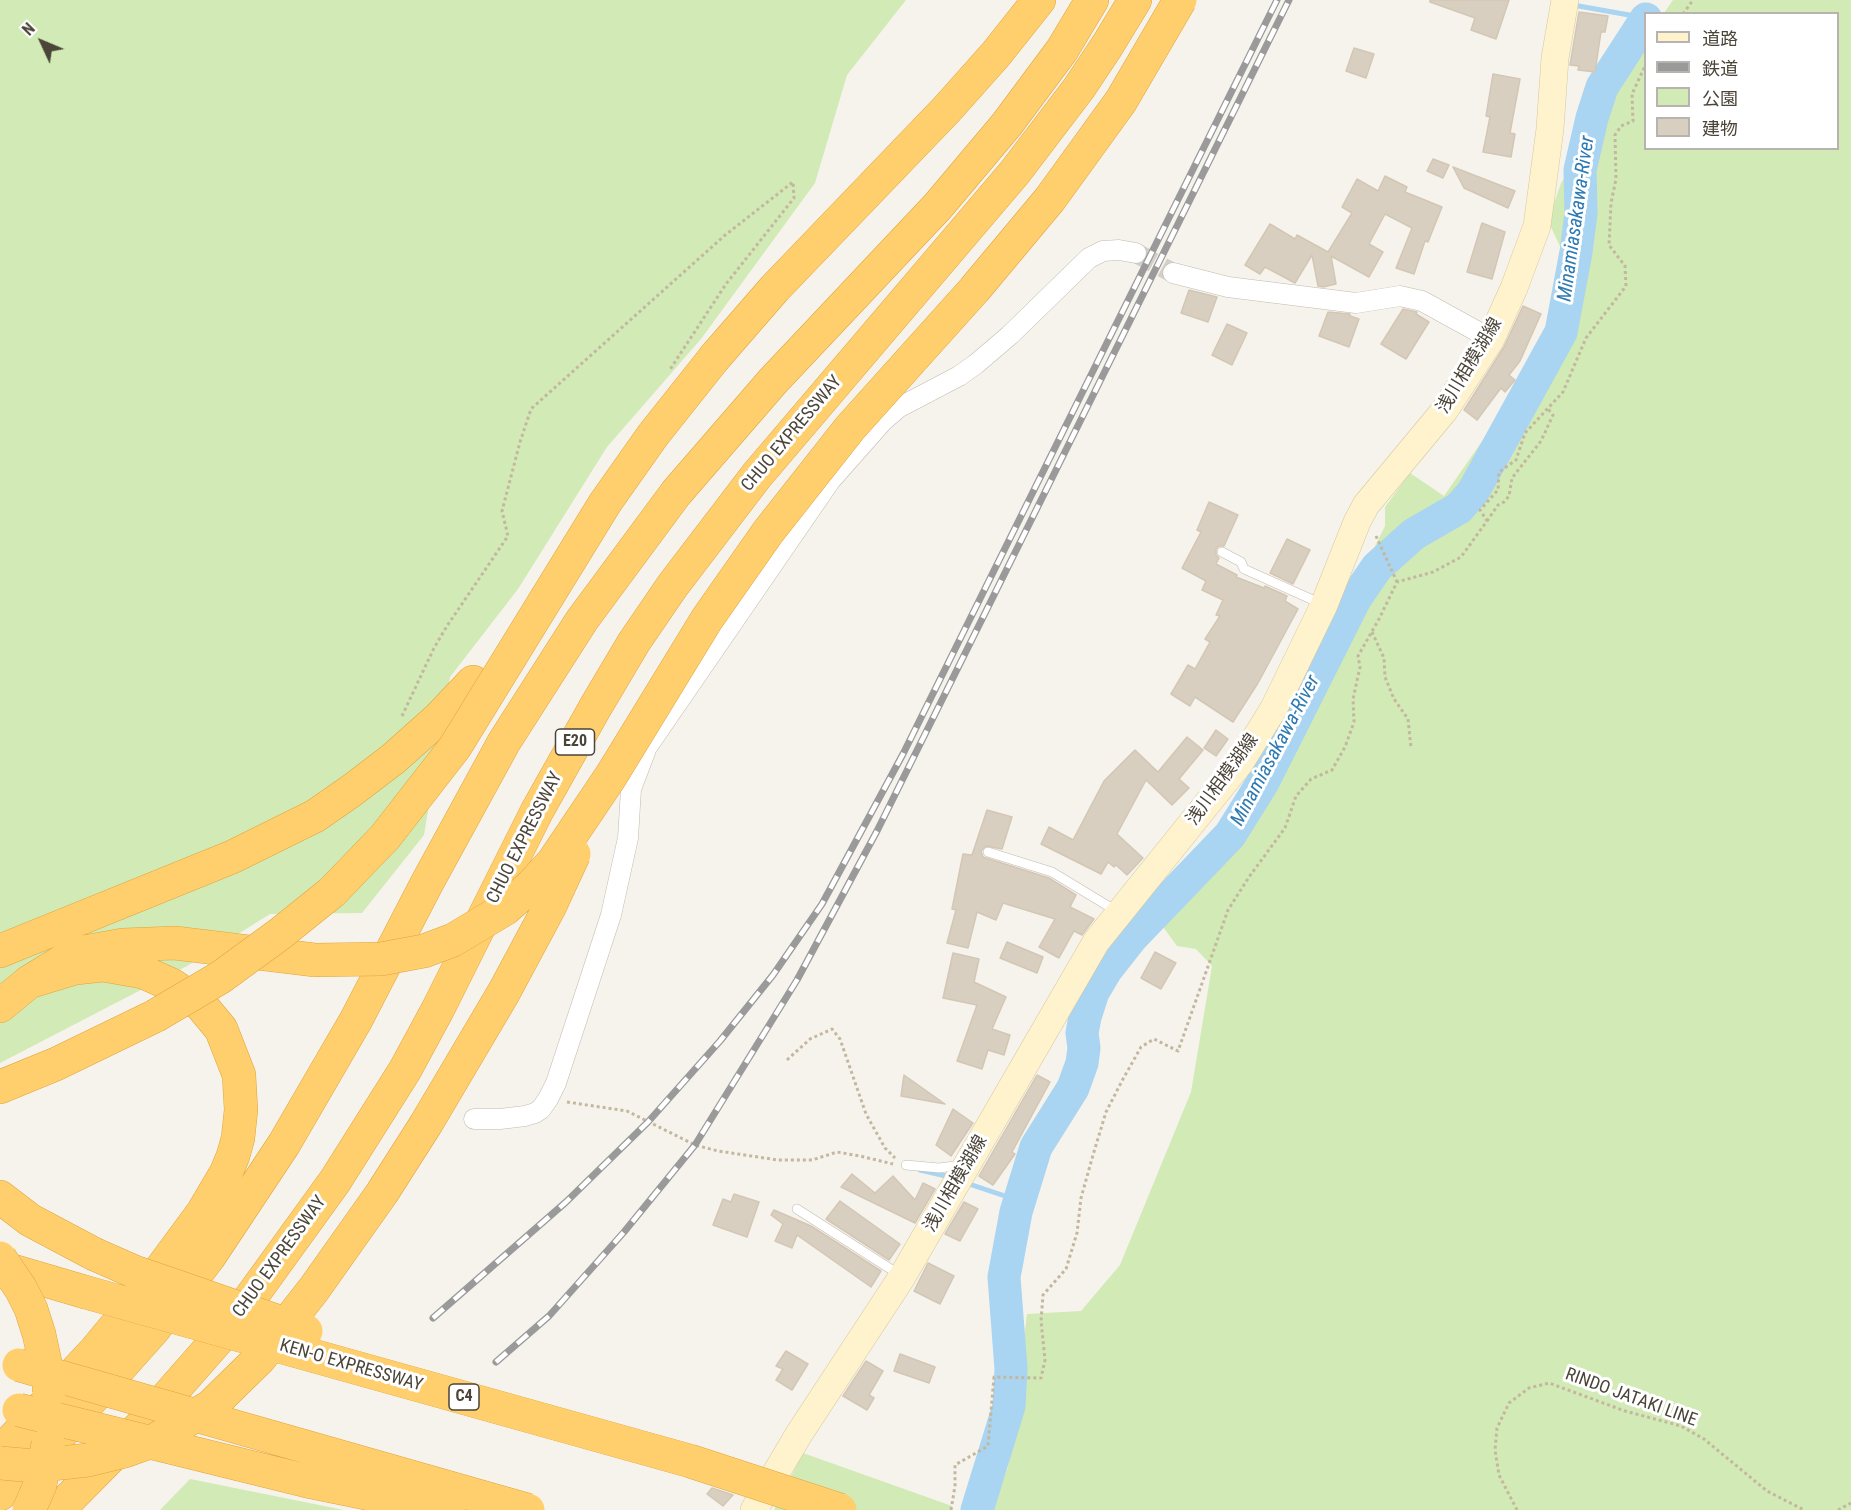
<!DOCTYPE html>
<html>
<head>
<meta charset="utf-8">
<style>
	body { margin:0 }
	#map { position:relative; width:1851px; height:1510px; overflow:hidden; background:#f6f3ec; font-family:"Roboto Condensed","Noto Sans JP",sans-serif }
	canvas { display:block }
	.legend { position:absolute; left:1644px; top:12px; width:195px; height:138px; box-sizing:border-box; background:#fff; border:2px solid #b7b4b0; margin:0; padding:8px 10px; list-style:none; font-size:18px; color:#4b4439 }
	.legend li { display:flex; align-items:center; gap:12px; height:30px }
	.legend b { width:30px; border:2px solid #b7b4b0 }
	.north { position:absolute; left:12px; top:12px; width:60px; height:60px; -webkit-text-stroke:4px #fff; paint-order:stroke; rotate:314deg; font-size:16px; font-weight:700; line-height:24px; text-align:center; color:#4b4439 }
	.north::after { content:''; display:block; margin:auto; width:21px; height:27px; background:#4b4439; clip-path:polygon(50% 0,100% 100%,50% 72%,0 100%) }
</style>
</head>
<body>
<div id="map">
<canvas width="1851" height="1510"></canvas>
<ul class="legend">
<li><b style="height:8px;background:#fff3cd"></b>道路</li>
<li><b style="height:8px;background:#9a9a9a"></b>鉄道</li>
<li><b style="height:16px;background:#d2eab5"></b>公園</li>
<li><b style="height:16px;background:#d8cfc1"></b>建物</li>
</ul>
<div class="north">N</div>
</div>
<script>
const c = document.querySelector('canvas').getContext('2d');
c.lineJoin = 'round';
function fillPath(path, color) {
  c.fillStyle = color;
  c.fill(path, 'evenodd');
}
function toPath(rows) {
  const path = new Path2D();
  for (const r of rows) {
    path.moveTo(r[0], r[1]);
    for (let i = 2; i < r.length; i += 2) path.lineTo(r[i], r[i + 1]);
  }
  return path;
}
function strokePath(path, color, width, dash) {
  c.strokeStyle = color;
  c.lineWidth = width;
  c.lineCap = dash ? 'butt' : 'round';
  c.setLineDash(dash || []);
  c.stroke(path);
}
function write(font, color, halo, rows, align = 'center') {
  c.font = font + ' "Roboto Condensed","Noto Sans JP",sans-serif';
  c.lineWidth = 6;
  c.setLineDash([]);
  c.textBaseline = 'middle';
  c.strokeStyle = halo;
  c.fillStyle = color;
  for (const [text, x, y, turn = 0] of rows) {
    c.save();
    c.translate(x, y);
    c.rotate((+turn || 0) * Math.PI / 180);
    c.textAlign = isNaN(turn) ? turn : align;
    if (halo) c.strokeText(text, 0, 0);
    c.fillText(text, 0, 0);
    c.restore();
  }
}
fillPath(toPath([
	[0,0,906,0,847,75,815,183,701,339,607,447,518,589,450,677,424,835,362,913,270,914,187,966,0,1063],
	[1673,0,1851,0,1851,1510,991,1510,1008,1467,1027,1314,1081,1311,1120,1265,1191,1092,1212,966,1196,949,1177,946,1161,924,1215,868,1385,526,1385,507,1410,473,1444,496,1530,372,1553,320,1568,263,1548,221,1561,183,1596,132,1622,70,1645,38,1646,148,1838,148,1838,14,1664,13],
	[803,1453,952,1506,951,1510,774,1510],
	[190,1479,344,1510,160,1510]
]), '#d2eab5');
strokePath(toPath([
	[1573,8,1573,5,1646,18],
	[920,1170,950,1177],
	[966,1183,1020,1201]
]), '#a9d4f2', 5);
strokePath(toPath([
	[977,1510,1009,1406,1011,1369,1004,1277,1016,1212,1036,1147,1073,1088,1082,1063,1084,1048,1082,1033,1085,1017,1093,992,1106,970,1132,937,1230,835,1263,782,1355,599,1377,567,1414,534,1459,508,1473,492,1561,332,1576,252,1581,213,1580,170,1592,118,1602,87,1646,19]
]), '#a9d4f2', 33);
const building = toPath([
	[1430,0,1509,0,1496,39,1471,30,1475,18,1430,2,1430,0],
	[1579,12,1608,16,1605,32,1601,32,1595,72,1578,70,1579,66,1570,65,1579,12],
	[1354,48,1374,54,1366,78,1346,71,1354,48],
	[1493,74,1520,79,1510,133,1515,134,1511,157,1483,152,1490,117,1486,116,1493,74],
	[1433,159,1449,165,1443,178,1427,171,1433,159],
	[1453,167,1515,191,1508,208,1464,188,1453,167],
	[1385,176,1407,187,1405,192,1442,207,1428,242,1425,241,1414,274,1396,268,1412,228,1385,214,1369,244,1383,252,1369,277,1331,256,1336,284,1323,287,1318,286,1312,255,1295,283,1265,267,1260,274,1245,265,1270,224,1295,239,1297,235,1328,252,1352,213,1342,207,1357,179,1378,191,1385,176],
	[1482,223,1505,232,1492,279,1467,272,1482,223],
	[1189,290,1217,297,1208,322,1181,313,1189,290],
	[1523,306,1541,314,1520,361,1509,375,1515,380,1505,392,1501,388,1477,420,1464,410,1504,347,1523,306],
	[1403,309,1417,312,1416,314,1429,322,1406,359,1381,344,1403,309],
	[1328,312,1350,314,1350,316,1359,319,1349,347,1319,336,1328,312],
	[1227,324,1247,333,1232,365,1212,355,1227,324],
	[1209,502,1238,515,1224,546,1219,546,1216,549,1216,555,1219,558,1216,564,1237,575,1236,577,1264,588,1265,586,1287,596,1285,601,1298,609,1258,683,1233,722,1195,697,1190,706,1171,694,1188,665,1195,669,1210,642,1205,639,1220,616,1216,615,1223,600,1202,590,1206,581,1182,568,1201,532,1197,530,1209,502],
	[1287,539,1310,550,1293,584,1270,573,1287,539],
	[1216,730,1228,739,1216,756,1204,748,1216,730],
	[1187,737,1203,750,1179,779,1189,788,1172,805,1146,780,1117,834,1143,858,1127,875,1116,865,1114,867,1108,862,1101,874,1041,844,1049,827,1073,840,1104,781,1135,750,1158,772,1187,737],
	[987,810,1012,817,1002,849,986,846,981,851,983,857,1049,878,1076,895,1070,907,1094,919,1082,935,1074,931,1059,958,1039,947,1055,919,1003,903,996,920,977,912,968,948,947,943,956,910,952,909,963,854,972,855,987,810],
	[1007,942,1043,957,1037,973,1000,958,1007,942],
	[1155,952,1176,963,1161,989,1141,978,1155,952],
	[953,953,979,959,974,982,1006,997,992,1029,1010,1035,1004,1055,988,1050,982,1069,957,1061,977,1005,943,998,953,953],
	[904,1075,945,1104,901,1096,904,1075],
	[1037,1075,1050,1082,1012,1152,1015,1154,993,1185,979,1176,1037,1075],
	[953,1109,973,1123,951,1156,936,1145,953,1109],
	[852,1174,875,1193,893,1176,915,1200,923,1183,935,1189,915,1223,841,1187,852,1174],
	[734,1194,759,1202,747,1237,713,1225,723,1199,731,1202,734,1194],
	[840,1201,900,1244,889,1260,826,1219,840,1201],
	[964,1202,978,1209,960,1241,945,1234,964,1202],
	[774,1210,811,1226,881,1271,871,1287,797,1235,792,1248,775,1241,783,1224,771,1215,774,1210],
	[928,1263,954,1276,940,1304,914,1291,928,1263],
	[786,1351,808,1364,792,1390,776,1380,783,1369,776,1366,786,1351],
	[900,1354,935,1367,929,1383,894,1371,900,1354],
	[866,1361,883,1371,869,1395,874,1398,867,1410,843,1396,866,1361],
	[712,1488,733,1495,723,1506,707,1494,712,1488]
]);
fillPath(building, '#d8cfc1');
strokePath(building, '#d3c7b4', 1.5);
strokePath(toPath([
	[1136,253,1173,273]
]), '#d4d0c8', 20, [20, 10]);
const lane = toPath([
	[1222,552,1241,562,1244,569,1322,604],
	[988,852,1052,872,1118,912],
	[906,1165,939,1168,962,1165],
	[797,1209,900,1275]
]);
const street = toPath([
	[1173,273,1228,287,1356,303,1400,296,1422,301,1491,339],
	[474,1119,500,1119,525,1116,535,1113,541,1109,548,1099,556,1083,611,915,628,838,631,789,647,747,830,481,883,421,898,408,959,376,976,364,1010,335,1089,258,1103,251,1119,250,1136,253]
]);
const secondary = toPath([
	[754,1510,799,1434,902,1277,1096,942,1240,763,1274,708,1324,605,1357,522,1366,505,1444,411,1491,339,1514,288,1537,226,1550,129,1555,58,1565,0]
]);
const highway = toPath([
	[715,357,775,288,947,109,996,54,1039,0],
	[0,951,232,857,315,816,351,791,393,759,439,718,473,682],
	[0,1006,29,982,66,959,84,952,123,945,175,943,315,960],
	[0,1087,56,1064,155,1016],
	[0,1197,30,1220,94,1254],
	[0,1267,85,1292],
	[0,1453,95,1351,144,1292,203,1212,226,1173,233,1156,238,1138,241,1110,239,1075,221,1029,201,1005,172,985,143,972,103,965,75,968,29,982],
	[0,1494,56,1439,154,1329,209,1257,284,1144,356,1020,427,883,504,742,582,620,676,493,773,381,938,206,1007,124,1062,50,1092,0],
	[58,1510,147,1420,233,1322,335,1181,405,1070,438,1009,537,811,596,706,634,642,673,585,757,475,1015,172,1079,88,1107,46,1135,0]
]);
strokePath(lane, '#c2bbae', 10);
strokePath(street, '#c2bbae', 21);
strokePath(secondary, '#d6c79b', 28);
strokePath(highway, '#e0a43c', 34);
strokePath(toPath([
	[1683,14,1693,0],
	[1487,521,1498,505,1504,502,1509,496,1512,478,1541,441,1553,415,1548,409],
	[1376,536,1397,582],
	[1372,632,1384,658,1385,677,1394,699,1408,719,1411,748],
	[402,716,434,648,447,626,508,536,502,511,520,442,531,409,724,236,793,182,794,198,726,284,669,371],
	[787,1060,810,1039,832,1029,840,1039,866,1114,885,1148,895,1158],
	[567,1102,627,1111,695,1145,718,1151,778,1160,812,1160,837,1152,860,1156,893,1164],
	[951,1510,955,1486,955,1465,988,1446,994,1377,1041,1378,1045,1360,1041,1321,1043,1295,1066,1269,1077,1233,1081,1198,1093,1155,1106,1112,1123,1079,1141,1047,1154,1039,1178,1051,1228,910,1249,877,1285,828,1296,796,1311,779,1332,770,1345,747,1354,722,1353,699,1360,667,1358,656,1379,619,1397,582,1433,572,1461,557,1487,521,1480,510,1498,490,1499,472,1516,460,1525,433,1563,392,1586,338,1626,286,1625,266,1609,245,1611,203,1616,179,1615,135,1621,126,1633,121,1632,94,1646,64],
	[1517,1510,1499,1475,1495,1450,1497,1428,1509,1403,1529,1388,1549,1383,1625,1411,1681,1426,1704,1439,1767,1491,1804,1510],
	[1838,1510,1851,1503]
]), '#c4b79f', 3, [3, 3]);
strokePath(lane, '#fff', 9);
strokePath(street, '#fff', 20);
strokePath(secondary, '#fff3cd', 27);
strokePath(highway, '#ffcf6e', 33);
const rail = toPath([
	[433,1318,566,1202,648,1122,720,1041,773,975,822,904,903,754,1277,0],
	[496,1362,549,1316,624,1232,695,1145,797,980,877,831,1289,0]
]);
strokePath(rail, '#9a9a9a', 7);
strokePath(rail, '#fff', 4.5, [14]);
const highwayBridge = toPath([
	[315,960,381,959,424,951,453,940,505,909,532,885,553,862,611,776,707,619,768,532,850,428,974,290,1050,199,1121,101,1180,0],
	[155,1016,221,977,281,933,332,892,385,837,455,747,605,503,653,435,715,357],
	[94,1254,135,1272,306,1331],
	[0,1258,21,1289,31,1309,39,1334,49,1380,49,1392],
	[85,1292,690,1461,840,1510],
	[19,1365,528,1510],
	[19,1410,307,1481,448,1510],
	[0,1463,34,1466,88,1460,125,1451,155,1440,211,1406,260,1358,314,1289,382,1193,426,1124,504,992,549,908,574,854],
	[29,1510,40,1485,48,1444]
]);
strokePath(highwayBridge, '#e0a43c', 34, []);
strokePath(highwayBridge, '#ffcf6e', 33);
for (const [x, y, w] of [
	[575,742,39],
	[464,1397,30]
]) {
  const box = new Path2D();
  box.roundRect(x - w / 2, y - 13, w, 26, 4.5);
  c.fillStyle = '#fff';
  c.fill(box);
  strokePath(box, '#4b4439', 1.5);
}
write('bold 16px', '#4b4439', null, [
	["E20",575,742],
	["C4",464,1397]
]);
write('18px', '#4b4439', '#fff', [
	["浅川相模湖線",1470,366,-59],
	["CHUO EXPRESSWAY",792,434,-50],
	["浅川相模湖線",1223,780,-54],
	["CHUO EXPRESSWAY",525,838,-63],
	["浅川相模湖線",956,1184,-60],
	["CHUO EXPRESSWAY",280,1257,-54],
	["KEN-O EXPRESSWAY",351,1366,16],
	["RINDO JATAKI LINE",1631,1398,20]
]);
write('italic 20px', '#2e7ab2', '#fff', [
	["Minamiasakawa-River",1577,219,-82],
	["Minamiasakawa-River",1276,751,-62]
]);
</script>
</body>
</html>
